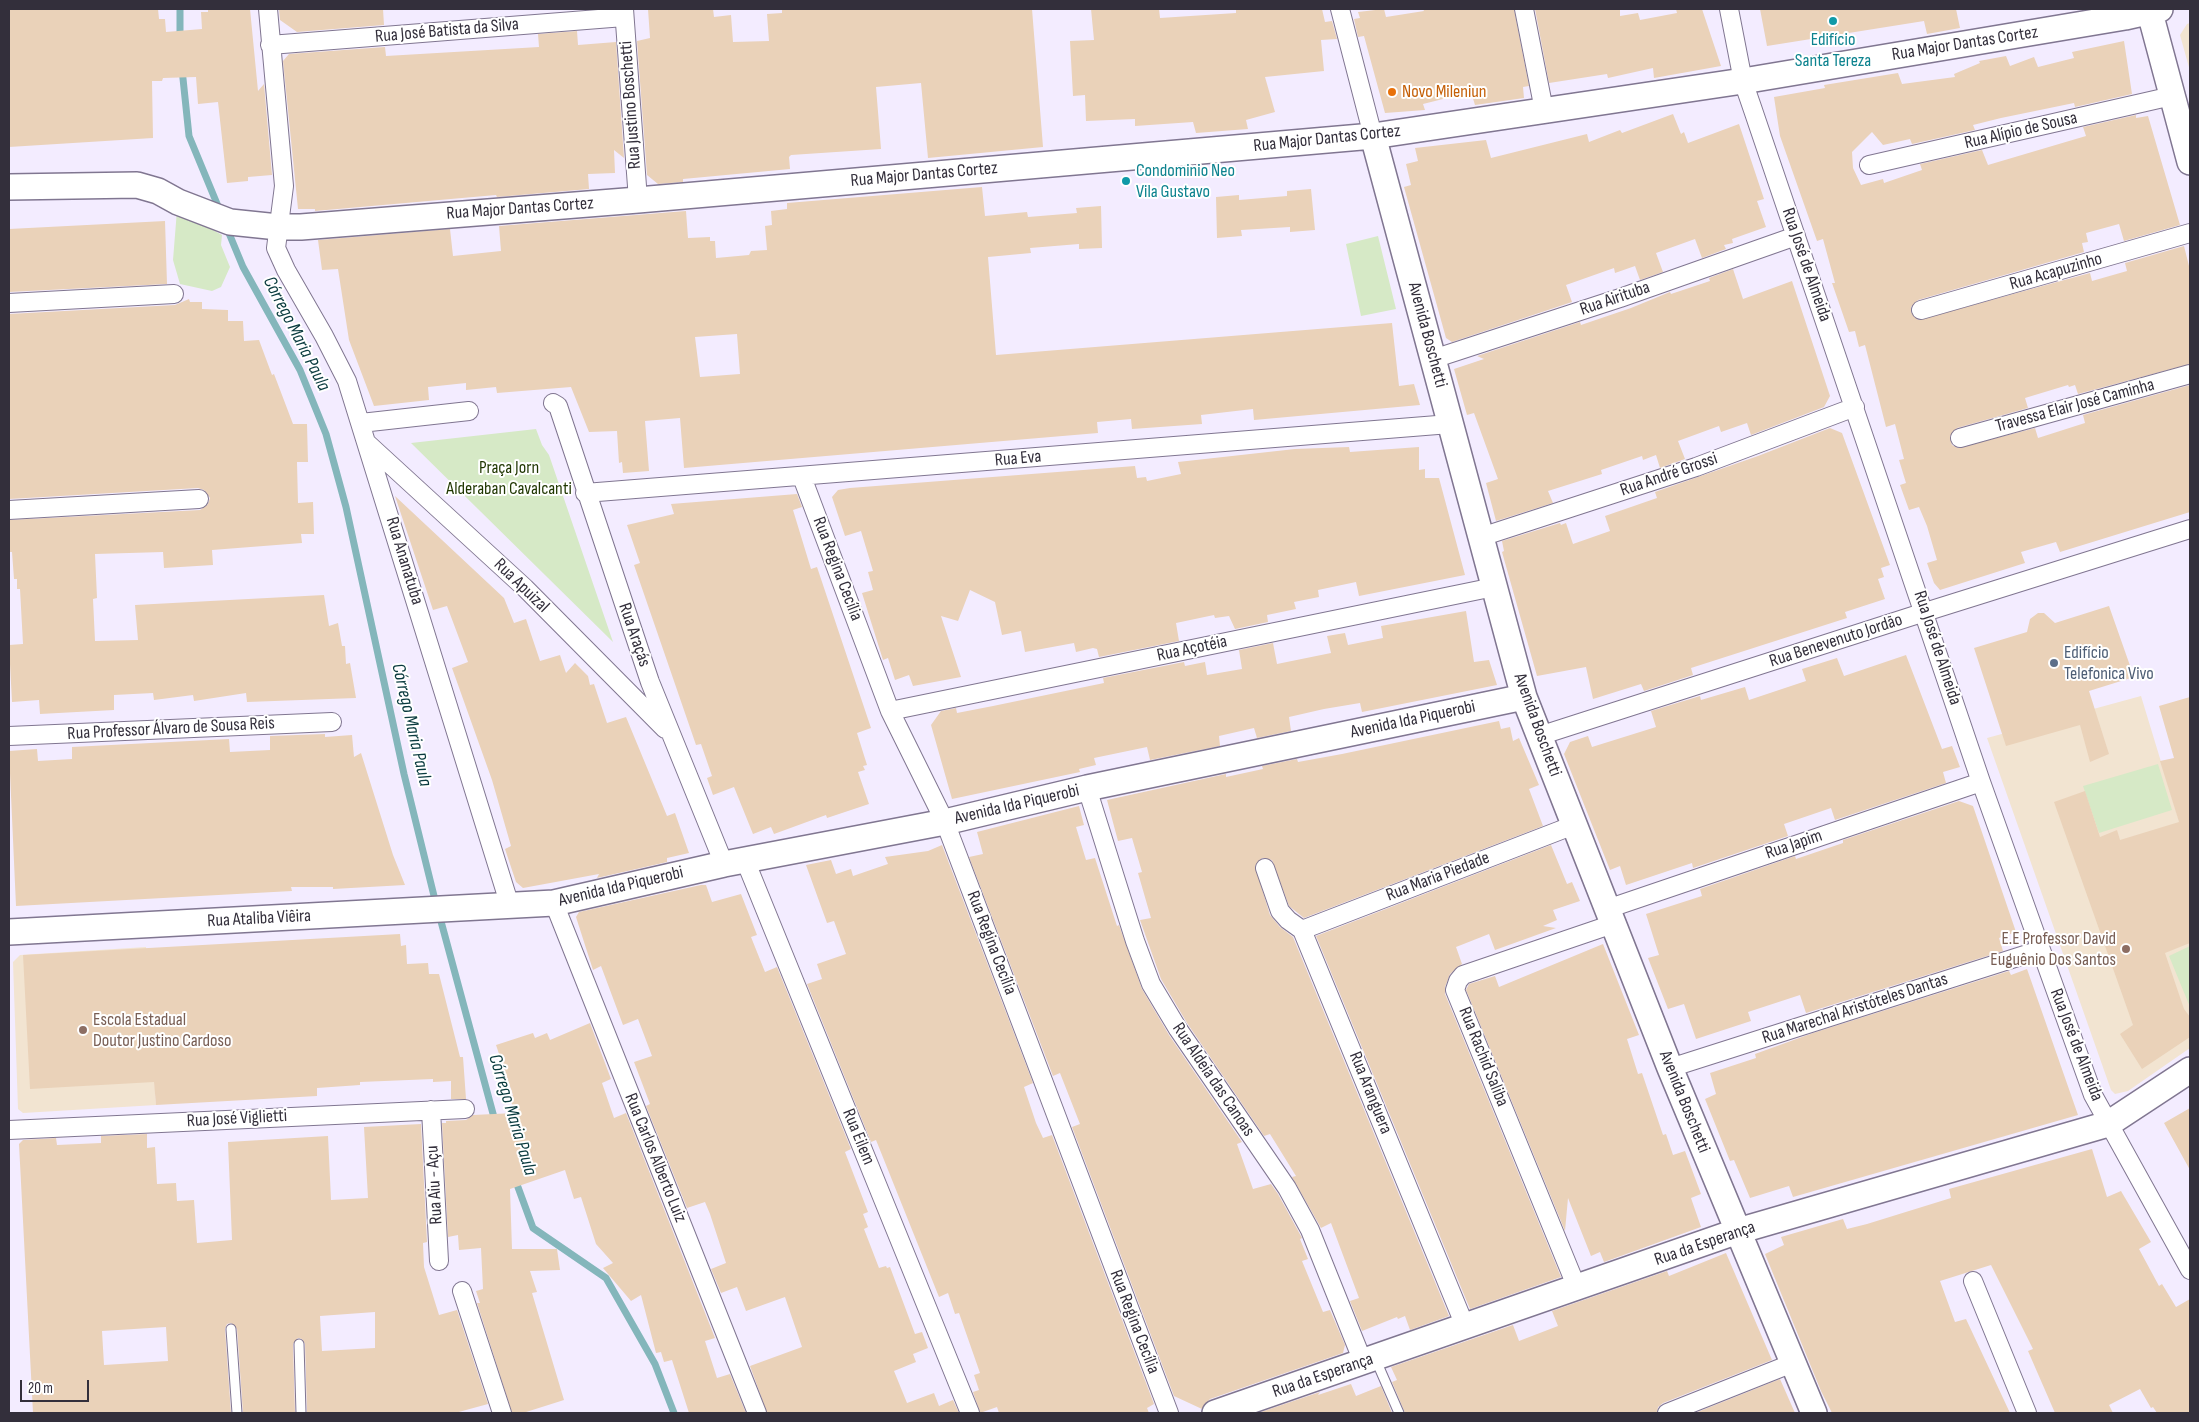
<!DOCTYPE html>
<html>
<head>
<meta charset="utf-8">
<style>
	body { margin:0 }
	#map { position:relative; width:2199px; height:1422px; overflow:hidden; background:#f3ecff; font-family:"Sofia Sans Condensed",sans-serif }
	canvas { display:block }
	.frame { position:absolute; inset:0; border:10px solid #332f3b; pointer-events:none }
	.scale { position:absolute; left:20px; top:1380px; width:69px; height:22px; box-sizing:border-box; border:2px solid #332f3b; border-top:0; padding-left:6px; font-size:15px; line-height:18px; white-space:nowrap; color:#332f3b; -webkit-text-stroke:4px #fff; paint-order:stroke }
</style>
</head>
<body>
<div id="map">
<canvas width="2199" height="1422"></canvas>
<div class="frame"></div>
<div class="scale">20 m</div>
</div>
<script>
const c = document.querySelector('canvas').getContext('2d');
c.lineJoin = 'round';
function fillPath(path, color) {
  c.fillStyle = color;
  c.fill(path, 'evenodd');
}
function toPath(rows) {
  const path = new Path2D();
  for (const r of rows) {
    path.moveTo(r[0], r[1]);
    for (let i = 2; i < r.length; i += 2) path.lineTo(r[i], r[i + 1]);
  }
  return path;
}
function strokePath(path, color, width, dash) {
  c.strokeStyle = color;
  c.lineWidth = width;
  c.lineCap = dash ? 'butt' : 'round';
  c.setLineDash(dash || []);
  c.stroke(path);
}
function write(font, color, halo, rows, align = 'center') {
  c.font = font + ' "Sofia Sans Condensed",sans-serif';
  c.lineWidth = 4;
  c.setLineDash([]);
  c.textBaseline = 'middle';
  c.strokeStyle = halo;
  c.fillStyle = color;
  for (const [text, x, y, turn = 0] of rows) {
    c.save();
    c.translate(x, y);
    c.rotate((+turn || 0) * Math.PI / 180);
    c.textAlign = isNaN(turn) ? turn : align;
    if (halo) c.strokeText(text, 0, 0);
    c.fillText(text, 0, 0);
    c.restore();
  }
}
fillPath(toPath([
	[2190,23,2190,71,2180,35,2187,24],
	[2141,696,2190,857,2190,1048,2128,1091,2115,1094,2111,1090,1987,738],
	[146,947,156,1105,23,1113,18,1109,13,962,20,955]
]), '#f2e4d1');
fillPath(toPath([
	[177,210,222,235,221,245,230,267,221,287,212,291,180,284,173,260],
	[1378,236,1396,309,1361,316,1346,244],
	[536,429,542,445,549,455,613,642,411,443],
	[2158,764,2172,810,2099,833,2083,786],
	[2190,946,2190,1007,2169,956]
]), '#d6e9c6');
strokePath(toPath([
	[180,9,180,38],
	[182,69,189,136,220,211],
	[226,226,243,267,300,370,326,434,346,507,404,774,436,904],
	[439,914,495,1121],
	[515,1179,533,1228,606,1278,655,1364,674,1413]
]), '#84b6bb', 7);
fillPath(toPath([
	[9,9,158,9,159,19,165,19,166,32,202,29,201,12,208,12,208,9,250,9,258,91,264,84,272,175,248,177,248,181,227,183,218,102,198,104,196,77,163,78,162,81,152,81,153,138,9,147],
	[279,9,383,9,384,25,297,32,280,20],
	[648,9,713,9,714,17,731,15,733,42,769,41,767,14,782,13,782,9,1032,9,1043,147,928,158,921,83,876,87,881,149,791,155,789,157,790,169,683,179,683,182,658,184,647,175,637,41,650,38],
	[1091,9,1159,9,1160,18,1236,13,1236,9,1322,9,1325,22,1332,21,1337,39,1321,40,1324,71,1265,77,1275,112,1246,120,1248,129,1196,133,1193,122,1135,126,1135,119,1086,121,1085,95,1073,96,1070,41,1094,40],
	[1384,9,1386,17,1424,11,1423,9,1514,9,1529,86,1523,87,1524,98,1475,105,1471,92,1423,104,1425,110,1385,113,1364,36,1358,37,1354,19,1360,18,1358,12],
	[1535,9,1620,9,1620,16,1638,13,1640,20,1677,13,1676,9,1702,9,1721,66,1654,78,1653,68,1608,78,1607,74,1549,83],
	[1760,9,1956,9,1960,28,1927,34,1924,21,1767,46],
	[577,31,578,45,616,42,624,158,614,150,615,173,588,174,589,189,497,197,496,195,315,211,315,209,298,209,283,61,289,54,385,47,386,56,539,47,538,34],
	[2124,41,2132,94,2075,107,2074,103,2001,118,1973,125,1975,130,1912,144,1910,139,1883,145,1872,132,1852,152,1853,168,1861,185,1883,179,1884,183,1922,170,1920,164,1982,150,1988,165,2086,136,2083,127,2136,115,2136,118,2148,116,2180,225,2124,241,2119,224,2086,233,2088,242,2082,243,2084,252,1918,300,1911,307,1911,312,1918,320,2090,273,2092,281,2127,271,2125,263,2184,246,2190,270,2190,364,2078,394,2075,385,2069,387,2068,385,2025,398,2028,408,1957,428,1950,436,1952,445,1958,448,2035,428,2038,438,2085,423,2083,415,2190,385,2190,512,2060,552,2056,542,2021,552,2025,563,1940,590,1934,583,1927,563,1937,560,1927,526,1919,507,1909,510,1900,485,1906,483,1899,460,1904,459,1895,424,1886,427,1865,345,1859,347,1855,331,1849,332,1832,283,1835,283,1823,239,1817,241,1780,136,1774,97,1825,88,1824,85,1898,73,1902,84,1955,77,1954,74,1980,63,1979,61,2006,56,2010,66,2034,57,2038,67,2074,58,2072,52],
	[1673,114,1681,134,1684,132,1688,143,1739,124,1764,199,1757,201,1766,227,1732,239,1733,243,1724,245,1726,249,1702,258,1695,239,1656,253,1663,272,1640,280,1635,266,1615,273,1614,268,1566,285,1572,302,1452,342,1446,338,1404,187,1411,185,1406,164,1418,161,1415,148,1486,140,1491,158,1587,134,1589,142,1620,130,1622,133],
	[982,187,985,216,1027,212,1028,217,1077,213,1076,208,1101,206,1102,248,1079,249,1079,244,1030,248,1031,253,988,257,996,355,1392,323,1399,386,1414,384,1420,405,1254,420,1253,409,1201,415,1202,424,1132,429,1131,419,1097,422,1098,433,684,468,680,418,645,421,649,471,623,473,622,462,619,463,617,431,589,432,571,387,497,393,496,387,466,390,466,383,428,387,429,400,374,406,349,340,338,269,322,270,318,240,450,229,453,256,501,251,499,226,686,211,688,238,710,237,710,241,715,241,716,258,749,255,751,251,767,250,765,226,772,225,771,211,787,209,787,203],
	[737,334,740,374,700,377,695,337],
	[1311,189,1315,230,1290,232,1290,227,1241,230,1242,236,1217,238,1216,197,1239,195,1239,200,1287,196,1287,191],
	[165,221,167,284,9,292,9,229],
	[1733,269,1743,299,1792,281,1830,396,1824,407,1751,435,1747,423,1721,432,1719,426,1678,441,1685,459,1660,468,1656,455,1643,460,1642,456,1601,470,1602,474,1548,491,1553,503,1496,521,1486,483,1498,479,1474,413,1467,415,1454,369,1484,359,1477,356,1580,322,1581,325,1631,308,1670,292,1671,294,1710,281,1709,278],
	[189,299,190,302,202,302,202,309,228,310,228,321,243,321,244,341,259,340,272,375,274,374,293,424,307,424,308,462,297,462,298,503,313,502,314,534,301,534,302,543,212,550,213,565,164,568,163,552,95,554,97,598,93,599,95,641,138,640,135,605,324,595,329,626,338,623,342,646,345,646,346,664,350,663,356,698,247,702,246,693,194,701,193,695,154,700,153,693,114,695,114,710,40,714,39,700,12,702,9,645,23,644,20,589,17,589,17,579,14,579,12,552,9,552,9,520,200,510,208,504,210,498,204,490,198,488,9,499,9,314,175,305],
	[1830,428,1842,433,1890,565,1881,568,1884,577,1878,579,1885,599,1845,612,1847,618,1691,668,1693,675,1644,691,1641,684,1593,699,1586,667,1537,676,1502,552,1504,551,1502,541,1560,523,1561,525,1566,523,1573,544,1610,531,1605,516,1657,498,1655,492,1758,456],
	[1349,447,1350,452,1419,447,1419,470,1425,469,1425,478,1439,478,1465,575,1359,596,1356,582,1318,590,1319,597,1294,602,1296,609,1267,615,1268,622,1235,629,1229,616,1215,618,1214,615,1176,623,1179,641,1099,657,1097,649,1093,648,1076,652,1074,643,1025,652,1021,631,1002,635,995,602,970,590,958,621,941,616,961,677,913,686,909,675,895,680,888,658,883,660,862,593,873,590,868,572,873,571,861,531,845,536,832,497,838,490,850,488,1135,466,1137,478,1146,477,1147,481,1181,474,1178,462,1295,449],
	[797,494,802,507,793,510,811,569,817,567,871,728,857,733,867,765,863,766,865,770,858,772,869,804,827,818,826,815,774,834,771,827,753,834,734,787,713,795,707,778,712,776,701,744,696,745,634,565,640,563,627,525,674,514,671,504],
	[395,496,504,598,514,623,526,619,540,661,560,655,566,673,575,663,588,676,590,685,594,684,607,723,626,717,667,816,675,813,689,853,667,858,667,862,597,878,599,874,523,888,516,882,505,849,511,846,492,780,452,668,468,662,447,606,433,610],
	[2109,606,2134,677,2089,691,2109,754,2090,762,2080,725,2006,746,1974,648,2027,632,2030,619,2038,613,2044,613,2055,623],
	[1466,611,1474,662,1489,660,1497,685,1362,712,1360,703,1324,709,1289,717,1291,731,1257,738,1254,728,1219,736,1220,746,1150,760,1147,747,1094,758,1096,765,1079,769,1080,772,952,799,931,725,941,711,956,708,957,713,993,706,1104,683,1103,678,1184,662,1185,666,1205,662,1207,675,1242,669,1239,650,1273,643,1277,664,1331,653,1327,636,1345,633,1348,645,1383,638,1381,626],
	[1906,655,1942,749,1952,746,1960,767,1943,772,1946,783,1835,820,1831,808,1784,824,1788,836,1693,868,1692,863,1626,885,1620,866,1610,870,1564,754,1570,742,1588,736,1592,747,1656,727,1651,711,1700,696,1701,700,1745,687,1749,700,1806,681,1802,669,1837,658,1844,676],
	[2190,697,2190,943,2165,953,2184,1009,2190,1017,2190,1037,2142,1069,2120,1034,2133,1025,2054,802,2085,791,2100,837,2117,830,2120,840,2179,822,2160,761,2174,758,2159,706],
	[1499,721,1501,729,1510,727,1513,741,1519,738,1539,785,1529,789,1543,826,1304,918,1289,906,1272,860,1262,858,1255,866,1270,915,1280,927,1293,937,1449,1316,1410,1330,1405,1316,1398,1319,1397,1317,1362,1331,1350,1301,1359,1298,1331,1223,1321,1228,1292,1177,1296,1176,1270,1134,1264,1136,1187,1023,1161,979,1140,920,1151,918,1138,873,1142,872,1132,838,1118,841,1107,800,1226,774,1226,777,1263,769,1262,766,1297,759,1298,762,1342,754],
	[325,734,325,737,352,735,354,757,361,753,393,855,405,885,333,889,333,887,291,887,292,891,16,906,9,751,37,749,38,761,72,759,72,747,229,739,230,752,270,750,270,736],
	[1959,801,1973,806,2016,932,1999,938,2003,951,1806,1013,1800,995,1748,1012,1751,1021,1696,1039,1684,1004,1668,1009,1648,958,1659,955,1646,914,1702,896,1700,889,1795,856,1796,859,1843,843,1843,840],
	[1079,806,1084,825,1076,827,1086,860,1095,858,1117,926,1119,925,1142,989,1169,1035,1242,1142,1237,1144,1253,1189,1271,1184,1278,1194,1302,1238,1300,1239,1308,1259,1302,1261,1323,1312,1330,1310,1345,1345,1343,1353,1210,1399,1202,1409,1174,1396,1072,1127,1080,1124,1060,1073,1053,1076,969,857,983,854,977,832],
	[942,845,1033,1083,1024,1087,1036,1123,1043,1138,1052,1135,1154,1404,1147,1408,1149,1413,999,1413,997,1407,980,1413,973,1392,979,1390,974,1375,980,1373,959,1313,955,1314,948,1293,939,1297,876,1140,871,1142,807,984,822,979,817,964,846,954,834,921,827,923,806,865,831,860,836,874,851,869,853,876,888,864,885,857,928,851],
	[1551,845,1567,884,1572,882,1580,901,1553,910,1557,920,1543,926,1556,928,1495,950,1489,934,1456,947,1462,964,1450,974,1445,987,1445,994,1561,1277,1470,1309,1316,936],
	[701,885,706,885,712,902,741,894,757,935,751,937,765,972,777,967,851,1149,845,1152,868,1212,863,1214,868,1227,864,1229,879,1268,886,1266,887,1268,890,1267,915,1334,922,1332,928,1348,913,1354,916,1362,894,1371,907,1403,934,1393,939,1406,953,1400,959,1413,767,1413,750,1366,802,1347,785,1297,746,1311,737,1287,721,1293,711,1269,726,1263,710,1214,705,1202,687,1208,646,1106,650,1104,634,1062,652,1056,638,1019,623,1025,601,966,593,970,576,917,579,912],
	[400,934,401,946,406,945,407,964,428,963,429,974,439,974,460,1057,463,1057,466,1099,451,1099,451,1081,433,1082,433,1079,360,1082,360,1085,317,1088,317,1096,156,1105,154,1082,30,1089,23,955],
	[1603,944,1639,1035,1627,1039,1638,1074,1642,1073,1663,1135,1666,1134,1673,1155,1685,1151,1701,1194,1691,1198,1701,1227,1604,1262,1600,1252,1591,1256,1568,1198,1565,1231,1466,990,1469,984,1495,976,1499,987],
	[2027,969,2078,1115,1793,1197,1789,1186,1750,1198,1734,1160,1730,1161,1705,1099,1716,1094,1710,1073,1756,1058,1755,1054,1813,1033,2009,971,2011,975],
	[590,1023,611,1079,602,1083,614,1118,626,1113,715,1338,705,1341,717,1378,730,1374,746,1413,689,1413,672,1360,664,1362,661,1352,656,1353,641,1295,631,1301,603,1268,613,1263,596,1244,581,1197,574,1199,565,1170,510,1189,512,1249,557,1249,560,1270,530,1271,537,1292,532,1293,564,1400,523,1413,512,1413,477,1303,480,1303,476,1291,483,1289,481,1248,459,1250,458,1235,448,1237,442,1123,446,1123,446,1121,466,1120,473,1115,515,1113,509,1096,513,1095,496,1045,533,1033,535,1038,547,1033,550,1040],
	[2190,1108,2190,1170,2164,1123],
	[421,1124,427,1242,423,1243,424,1267,439,1315,457,1310,488,1404,455,1413,307,1413,305,1344,302,1339,298,1338,293,1344,295,1413,243,1413,237,1329,231,1323,227,1324,225,1329,231,1413,33,1413,19,1144,23,1140,56,1138,57,1145,101,1143,101,1136,147,1134,147,1148,155,1147,157,1184,176,1183,177,1201,194,1200,197,1243,232,1240,228,1142,328,1136,331,1200,368,1198,364,1127],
	[375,1312,375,1348,322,1351,320,1316],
	[166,1327,168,1361,104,1365,102,1331],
	[2092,1149,2107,1197,2121,1191,2151,1242,2139,1249,2159,1286,2162,1284,2176,1307,2190,1299,2190,1413,2157,1413,2153,1407,2151,1408,2140,1389,2109,1405,2113,1413,2055,1413,2028,1351,2033,1349,1991,1265,1940,1281,1955,1322,1966,1319,2010,1413,1832,1413,1821,1391,1765,1254,1784,1245,1781,1237,1843,1219,1847,1229,1867,1224,1951,1198,1949,1189],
	[1726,1253,1772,1360,1663,1403,1658,1407,1657,1413,1405,1413,1392,1382,1397,1380,1391,1367,1513,1325,1519,1341,1558,1326,1552,1311,1667,1271,1669,1276],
	[1780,1379,1795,1413,1695,1413],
	[1351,1384,1356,1396,1381,1386,1392,1413,1258,1413,1320,1392,1318,1395]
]), '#ead2b9');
const lane = toPath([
	[231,1329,237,1413],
	[299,1344,301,1413],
	[1375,1358,1399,1413]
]);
const street = toPath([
	[268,9,284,186,276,248,286,270,324,336,347,381,510,906],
	[624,9,638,200],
	[1340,9,1373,136],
	[1524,9,1544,110],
	[1729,9,1743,81,1753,110,1981,782,2093,1095,2190,1270],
	[270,45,624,17],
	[1869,165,2172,96],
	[9,303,174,294],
	[1921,310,2190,233],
	[1433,359,1620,298,1796,236],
	[553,403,558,406,650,682,724,864],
	[361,423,469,411],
	[1960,438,2190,374],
	[368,444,525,588,665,729],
	[802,477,890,711,945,822,1169,1413],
	[585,493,1450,424],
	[9,510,199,499],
	[1481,537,1696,467,1855,407],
	[890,711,1494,587],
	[9,736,332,722],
	[1539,736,1925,612,2190,529],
	[1087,788,1135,941,1151,984,1178,1029,1287,1188,1310,1230,1363,1362],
	[745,860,970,1413],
	[1265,868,1280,911,1288,920,1302,930,1465,1326],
	[554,903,757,1413],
	[1607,909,1981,782],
	[1302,930,1574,825],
	[1670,1068,2040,950],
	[431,1110,439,1261],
	[9,1130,465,1109],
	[1973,1281,2027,1413],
	[1577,1288,1455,990,1458,981,1463,975,1613,924],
	[462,1291,502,1413],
	[1667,1413,1793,1363]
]);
const secondary = toPath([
	[2149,9,2190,162],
	[1373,136,1524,697,1670,1068,1814,1413],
	[9,187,137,185,158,191,178,202,230,222,278,227,301,227,638,200,1373,136,1743,81,2125,17,2160,9],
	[9,932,554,903,724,864,945,822,1087,788,1524,697],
	[1215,1413,1738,1231,2108,1124,2190,1070]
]);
strokePath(lane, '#807691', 11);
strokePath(street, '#807691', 20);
strokePath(secondary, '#807691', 28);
strokePath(lane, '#fff', 9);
strokePath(street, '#fff', 18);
strokePath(secondary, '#fff', 25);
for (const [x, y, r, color] of [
	[1833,21,5,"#0f9aa8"],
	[1392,92,5,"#e8710a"],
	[1126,181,5,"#0f9aa8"],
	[2054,663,5,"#5c6f8a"],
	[2126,949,5,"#8d6e63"],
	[83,1030,5,"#8d6e63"]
]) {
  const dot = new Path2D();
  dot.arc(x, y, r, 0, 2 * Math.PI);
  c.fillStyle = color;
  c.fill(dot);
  strokePath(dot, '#fff', 2);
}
write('18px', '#332f3b', '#fff', [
	["Rua José Batista da Silva",447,31,-5],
	["Rua Major Dantas Cortez",1965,44,-9],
	["Rua Justino Boschetti",631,105,-94],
	["Rua Alípio de Sousa",2021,131,-13],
	["Rua Major Dantas Cortez",1327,139,-6],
	["Rua Major Dantas Cortez",924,175,-5],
	["Rua Major Dantas Cortez",520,209,-4],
	["Rua José de Almeida",1806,265,71],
	["Rua Acapuzinho",2056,272,-16],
	["Rua Airituba",1615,299,-19],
	["Avenida Boschetti",1427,335,75],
	["Travessa Elair José Caminha",2075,406,-15],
	["Rua Eva",1018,459,-5],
	["Rua André Grossi",1669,475,-19],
	["Rua Ananatuba",404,561,73],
	["Rua Regina Cecília",837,569,69],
	["Rua Apuizal",521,586,44],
	["Rua Araçás",634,635,71],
	["Rua Benevenuto Jordão",1836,641,-18],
	["Rua José de Almeida",1937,648,72],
	["Rua Açotéia",1192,649,-12],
	["Avenida Ida Piquerobi",1413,720,-12],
	["Avenida Boschetti",1537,725,70],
	["Rua Professor Álvaro de Sousa Reis",171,729,-3],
	["Avenida Ida Piquerobi",1017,805,-13],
	["Rua Japim",1794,845,-19],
	["Rua Maria Piedade",1438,877,-21],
	["Avenida Ida Piquerobi",621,887,-13],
	["Rua Ataliba Viêira",259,919,-3],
	["Rua Regina Cecília",991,943,69],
	["Rua Marechal Aristóteles Dantas",1855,1009,-18],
	["Rua José de Almeida",2076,1045,69],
	["Rua Rachid Saliba",1483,1057,68],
	["Rua Aldeia das Canoas",1213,1080,56],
	["Rua Aranguera",1370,1093,68],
	["Avenida Boschetti",1684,1102,68],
	["Rua José Viglietti",237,1119,-3],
	["Rua Eilem",858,1137,68],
	["Rua Carlos Alberto Luiz",655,1158,68],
	["Rua Aiu - Açu",435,1185,-93],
	["Rua da Esperança",1705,1244,-19],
	["Rua Regina Cecília",1134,1322,69],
	["Rua da Esperança",1323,1376,-19]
]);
write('18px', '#0d838f', '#fff', [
	["Edifício",1833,40],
	["Santa Tereza",1833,61],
	["Condominio Neo",1136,171,"left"],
	["Vila Gustavo",1136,192,"left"]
]);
write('18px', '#c56008', '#fff', [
	["Novo Mileniun",1402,92]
], 'left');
write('18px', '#1f3600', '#fff', [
	["Praça Jorn",509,468],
	["Alderaban Cavalcanti",509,489]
]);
write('18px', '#4e5e75', '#fff', [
	["Edifício",2064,653],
	["Telefonica Vivo",2064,674]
], 'left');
write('18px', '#785e54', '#fff', [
	["E.E Professor David",2116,939],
	["Euguênio Dos Santos",2116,960],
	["Escola Estadual",93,1020,"left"],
	["Doutor Justino Cardoso",93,1041,"left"]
], 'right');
write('italic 19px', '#093a3e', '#fff', [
	["Córrego Maria Paula",296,334,63],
	["Córrego Maria Paula",411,725,77],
	["Córrego Maria Paula",512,1115,73]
]);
</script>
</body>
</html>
